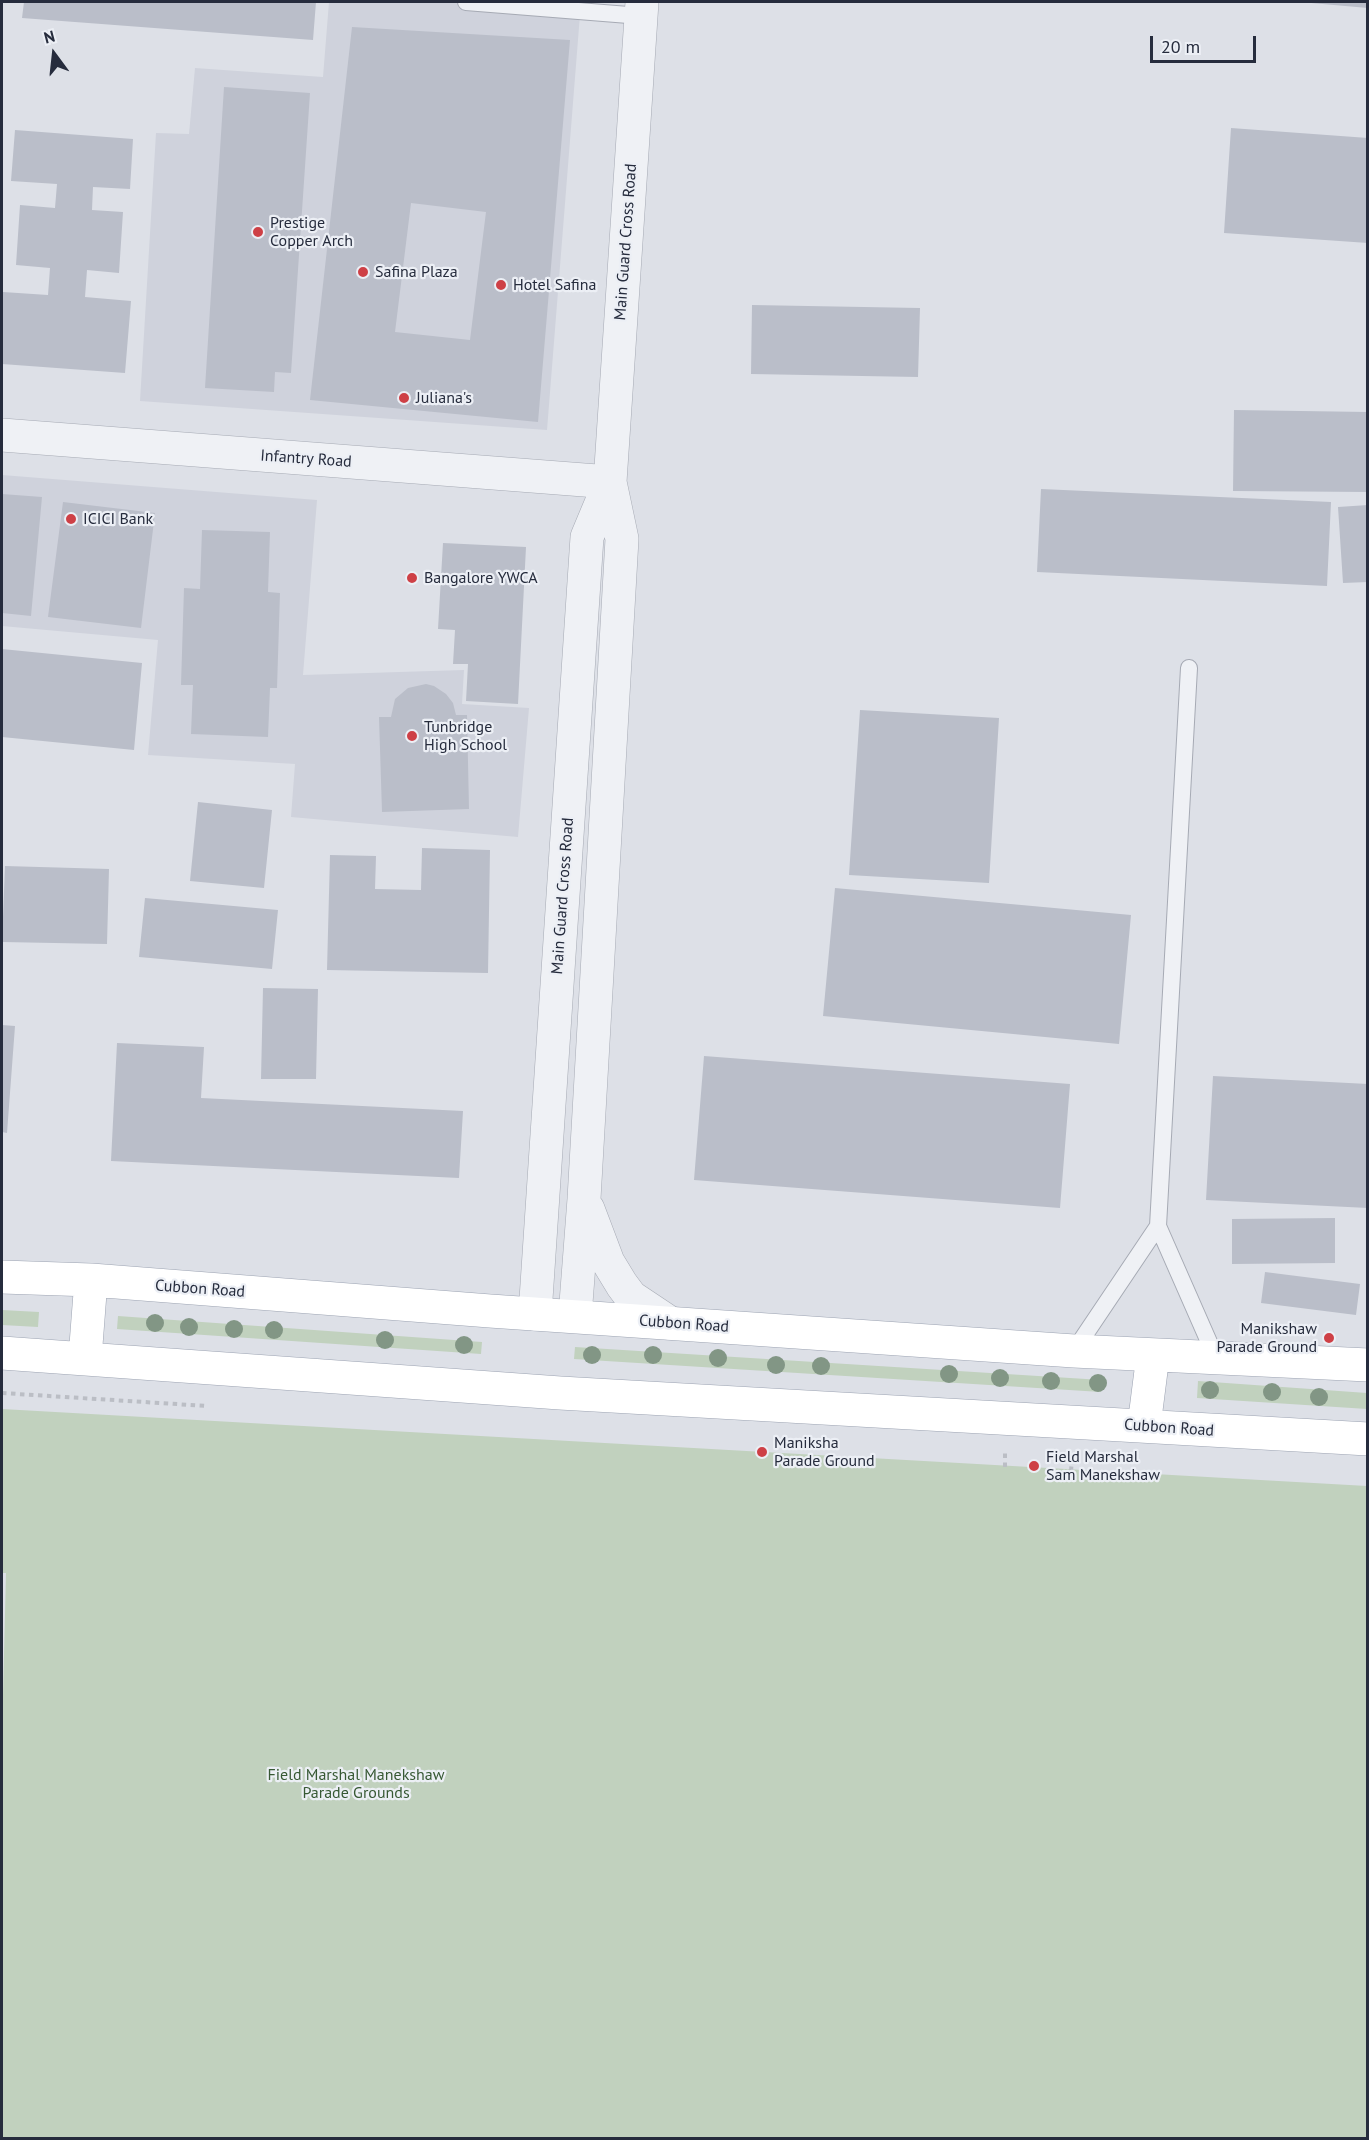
<!DOCTYPE html>
<html>
<head>
<meta charset="utf-8">
<style>
	body { margin:0 }
	#map { position:relative; width:1369px; height:2140px; overflow:hidden; background:#dde0e7; font-family:"PT Sans",sans-serif }
	canvas { display:block }
	.frame { position:absolute; inset:0; border:3px solid #262c3d; pointer-events:none }
	.north { position:absolute; left:24px; top:24px; width:60px; height:60px; -webkit-text-stroke:4px #eceff5; paint-order:stroke; rotate:345deg; font-size:16px; font-weight:700; line-height:24px; text-align:center; color:#262c3d }
	.north::after { content:''; display:block; margin:auto; width:21px; height:27px; background:#262c3d; clip-path:polygon(50% 0,100% 100%,50% 72%,0 100%) }
	.scale { position:absolute; left:1150px; top:36px; width:106px; height:27px; box-sizing:border-box; border:3px solid #262c3d; border-top:0; padding-left:8px; font-size:18px; line-height:21px; white-space:nowrap; color:#262c3d; -webkit-text-stroke:4px #eceff5; paint-order:stroke }
</style>
</head>
<body>
<div id="map">
<canvas width="1369" height="2140"></canvas>
<div class="frame"></div>
<div class="north">N</div>
<div class="scale">20 m</div>
</div>
<script>
const c = document.querySelector('canvas').getContext('2d');
c.lineJoin = 'round';
function fillPath(path, color) {
  c.fillStyle = color;
  c.fill(path, 'evenodd');
}
function toPath(rows) {
  const path = new Path2D();
  for (const r of rows) {
    path.moveTo(r[0], r[1]);
    for (let i = 2; i < r.length; i += 2) path.lineTo(r[i], r[i + 1]);
  }
  return path;
}
function strokePath(path, color, width, dash) {
  c.strokeStyle = color;
  c.lineWidth = width;
  c.lineCap = dash ? 'butt' : 'round';
  c.setLineDash(dash || []);
  c.stroke(path);
}
function write(font, color, halo, rows, align = 'center') {
  c.font = font + ' "PT Sans",sans-serif';
  c.lineWidth = 4.5;
  c.setLineDash([]);
  c.textBaseline = 'middle';
  c.strokeStyle = halo;
  c.fillStyle = color;
  for (const [text, x, y, turn = 0] of rows) {
    c.save();
    c.translate(x, y);
    c.rotate((+turn || 0) * Math.PI / 180);
    c.textAlign = isNaN(turn) ? turn : align;
    if (halo) c.strokeText(text, 0, 0);
    c.fillText(text, 0, 0);
    c.restore();
  }
}
fillPath(toPath([
	[329,2,581,2,547,430,140,401,156,133,189,134,195,68,323,77],
	[2,475,317,500,303,675,464,670,462,704,529,708,518,837,291,817,295,764,148,755,158,640,2,626]
]), '#cfd2dc');
fillPath(toPath([
	[2,1310,39,1312,38,1327,2,1325],
	[118,1316,482,1342,481,1354,117,1329],
	[575,1347,1102,1380,1101,1392,574,1359],
	[1198,1381,1367,1393,1367,1409,1197,1398],
	[2,1409,1367,1486,1367,2138,2,2138,2,1735,6,1573,2,1573]
]), '#c1d1be');
fillPath(toPath([
	[24,2,316,2,313,40,22,18],
	[1311,2,1368,2,1368,8,1311,3],
	[352,27,570,40,538,422,310,400],
	[411,203,486,212,470,340,395,332],
	[224,87,310,93,291,373,275,372,274,392,205,388],
	[1231,128,1368,138,1368,243,1224,233],
	[15,130,133,139,130,189,93,187,92,210,123,212,119,273,87,270,85,297,131,301,125,373,2,364,3,292,48,295,50,268,16,265,20,205,55,208,57,184,11,181],
	[752,305,920,308,918,377,751,374],
	[1234,410,1368,412,1368,492,1233,491],
	[1041,489,1331,502,1327,586,1037,572],
	[2,494,42,497,31,616,2,613],
	[63,502,155,513,141,628,48,617],
	[1368,505,1368,582,1343,583,1338,507],
	[202,530,270,532,268,592,280,593,277,688,270,688,268,737,191,734,193,685,181,685,184,588,200,589],
	[443,543,526,547,518,704,466,701,468,664,453,664,455,630,438,629],
	[2,649,142,663,134,750,2,737],
	[426,684,434,686,446,694,453,703,456,715,467,715,469,809,382,812,379,717,391,717,395,699,408,688],
	[860,710,999,718,989,883,849,875],
	[198,802,272,810,264,888,190,881],
	[422,848,490,850,488,973,327,970,330,855,376,856,375,889,421,890],
	[5,866,109,869,107,944,2,942],
	[835,888,1131,915,1119,1044,823,1016],
	[145,898,278,910,272,969,139,957],
	[263,988,318,989,316,1079,261,1079],
	[2,1025,15,1026,7,1133,2,1132],
	[117,1043,204,1047,201,1098,463,1111,459,1178,111,1161],
	[704,1056,1070,1084,1060,1208,694,1180],
	[1213,1076,1368,1084,1368,1208,1206,1200],
	[1335,1218,1335,1263,1232,1264,1232,1219],
	[1265,1272,1360,1284,1356,1315,1261,1303]
]), '#babec9');
const service = toPath([
	[466,2,641,16],
	[1189,668,1158,1226,1216,1358],
	[1074,1351,1158,1226]
]);
const tertiary = toPath([
	[2,435,610,482],
	[588,1209,608,1262,622,1285,631,1297,670,1323],
	[535,1314,587,537,610,482],
	[575,1316,584,1199,622,539,610,482,642,2]
]);
const primary = toPath([
	[2,1277,91,1280,490,1311,1074,1351,1368,1365],
	[2,1353,560,1393,1368,1439],
	[85,1358,91,1280],
	[1144,1426,1153,1355]
]);
strokePath(service, '#a6aab4', 18);
strokePath(tertiary, '#a6aab4', 34);
strokePath(primary, '#9ca3b2', 34);
strokePath(toPath([
	[2,1393,207,1406],
	[1005,1467,1005,1453],
	[1071,1471,1072,1458]
]), '#bbbec5', 4, [4.5, 4.5]);
strokePath(service, '#eff1f5', 16);
strokePath(tertiary, '#eff1f5', 33);
strokePath(primary, '#fff', 33);
c.fillStyle = '#829685';
for (const [x, y] of [
	[155,1323],
	[189,1327],
	[234,1329],
	[274,1330],
	[385,1340],
	[464,1345],
	[592,1355],
	[653,1355],
	[718,1358],
	[776,1365],
	[821,1366],
	[949,1374],
	[1000,1378],
	[1051,1381],
	[1098,1383],
	[1210,1390],
	[1272,1392],
	[1319,1397]
]) {
  c.beginPath();
  c.arc(x, y, 9, 0, 2 * Math.PI);
  c.fill();
}
for (const [x, y, r, color] of [
	[258,232,6,"#ce4046"],
	[363,272,6,"#ce4046"],
	[501,285,6,"#ce4046"],
	[404,398,6,"#ce4046"],
	[71,519,6,"#ce4046"],
	[412,578,6,"#ce4046"],
	[412,736,6,"#ce4046"],
	[1329,1338,6,"#ce4046"],
	[762,1452,6,"#ce4046"],
	[1034,1466,6,"#ce4046"]
]) {
  const dot = new Path2D();
  dot.arc(x, y, r, 0, 2 * Math.PI);
  c.fillStyle = color;
  c.fill(dot);
  strokePath(dot, '#eceff5', 2);
}
write('16px', '#262c3d', '#eceff5', [
	["Prestige",270,223],
	["Copper Arch",270,241],
	["Safina Plaza",375,272],
	["Hotel Safina",513,285],
	["Juliana's",416,398],
	["ICICI Bank",83,519],
	["Bangalore YWCA",424,578],
	["Tunbridge",424,727],
	["High School",424,745],
	["Manikshaw",1317,1329,"right"],
	["Parade Ground",1317,1347,"right"],
	["Maniksha",774,1443],
	["Parade Ground",774,1461],
	["Field Marshal",1046,1457],
	["Sam Manekshaw",1046,1475]
], 'left');
write('16px', '#262c3d', '#eceff5', [
	["Main Guard Cross Road",626,242,-86],
	["Infantry Road",306,459,4],
	["Main Guard Cross Road",563,896,-86],
	["Cubbon Road",200,1289,4],
	["Cubbon Road",684,1324,4],
	["Cubbon Road",1169,1428,4]
]);
write('16px', '#375934', '#eceff5', [
	["Field Marshal Manekshaw",356,1775],
	["Parade Grounds",356,1793]
]);
</script>
</body>
</html>
